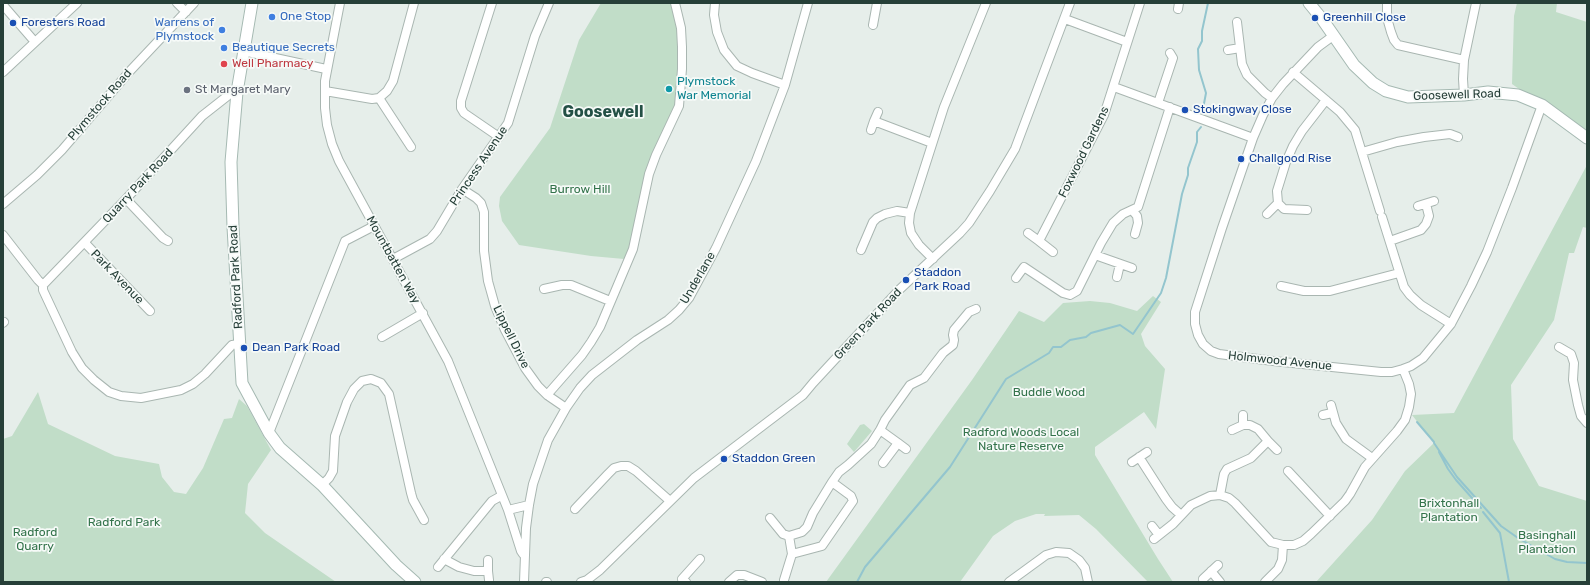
<!DOCTYPE html>
<html>
<head>
<meta charset="utf-8">
<style>
	body { margin:0 }
	#map { position:relative; width:1590px; height:585px; overflow:hidden; background:#e6eeea; font-family:Rubik,sans-serif }
	canvas { display:block }
	.frame { position:absolute; inset:0; border:4px solid #263f38; pointer-events:none }
</style>
</head>
<body>
<div id="map">
<canvas width="1590" height="585"></canvas>
<div class="frame"></div>
</div>
<script>
const c = document.querySelector('canvas').getContext('2d');
c.lineJoin = 'round';
function fillPath(path, color) {
  c.fillStyle = color;
  c.fill(path, 'evenodd');
}
function toPath(rows) {
  const path = new Path2D();
  for (const r of rows) {
    path.moveTo(r[0], r[1]);
    for (let i = 2; i < r.length; i += 2) path.lineTo(r[i], r[i + 1]);
  }
  return path;
}
function strokePath(path, color, width, dash) {
  c.strokeStyle = color;
  c.lineWidth = width;
  c.lineCap = dash ? 'butt' : 'round';
  c.setLineDash(dash || []);
  c.stroke(path);
}
function write(font, color, halo, rows, align = 'center') {
  c.font = font + ' Rubik,sans-serif';
  c.lineWidth = 3.5;
  c.setLineDash([]);
  c.textBaseline = 'middle';
  c.strokeStyle = halo;
  c.fillStyle = color;
  for (const [text, x, y, turn = 0] of rows) {
    c.save();
    c.translate(x, y);
    c.rotate((+turn || 0) * Math.PI / 180);
    c.textAlign = isNaN(turn) ? turn : align;
    if (halo) c.strokeText(text, 0, 0);
    c.fillText(text, 0, 0);
    c.restore();
  }
}
fillPath(toPath([
	[601,3,672,3,678,26,679,53,676,105,660,141,628,254,624,259,591,256,519,245,502,221,499,206,500,197,550,128,579,40],
	[1517,3,1557,3,1556,12,1587,22,1587,137,1512,84,1514,16],
	[1587,165,1587,228,1583,227,1574,253,1569,253,1554,320,1511,385,1513,439,1539,486,1587,501,1587,582,1316,582,1372,520,1405,471,1434,443,1412,415,1454,413],
	[1153,296,1161,302,1141,334,1145,346,1165,369,1156,429,1144,412,1095,447,1095,455,1158,559,1173,582,1148,582,1096,529,1079,515,1044,516,1045,514,1036,514,1015,521,993,536,960,582,826,582,972,380,1019,311,1044,322,1063,303,1090,301,1110,303,1137,311],
	[38,392,48,424,115,456,159,464,162,477,174,492,186,494,203,468,224,419,232,418,239,399,247,406,271,450,248,484,245,513,265,533,336,582,3,582,3,439,12,436],
	[864,424,872,431,854,452,847,444,860,425]
]), '#c1ddc8');
strokePath(toPath([
	[1202,114,1206,93,1199,70,1198,49,1202,41,1202,31,1208,3],
	[1417,422,1434,442],
	[1434,443,1457,477,1501,526,1518,538,1555,559,1567,562,1587,563],
	[1439,452,1448,469,1456,480,1481,508],
	[1483,512,1500,533,1509,582],
	[857,582,865,567,950,467,1006,379,1049,353,1053,347,1061,347,1070,340,1086,337,1091,333,1120,325,1133,334,1161,293,1166,278,1182,194,1188,175,1188,168,1197,142,1197,132,1201,127]
]), '#93c5ce', 2);
const street = toPath([
	[177,3,186,12],
	[340,3,325,81,325,108,327,125,332,144,339,161,448,361,508,510,521,551,523,554],
	[492,3,461,101,461,108,464,113,499,137],
	[715,3,714,15,717,32,724,50,737,66,752,73,785,85],
	[1387,3,1387,18,1391,32,1394,40,1398,45,1464,60],
	[3,5,35,42],
	[1178,9,1179,3],
	[1065,19,1127,42],
	[1237,22,1242,64,1247,75,1265,93,1272,98],
	[873,25,877,3],
	[1333,36,1318,47,1283,84,1272,98,1263,115,1253,138,1222,228,1195,312,1195,324,1198,335,1203,344,1211,351,1219,354,1273,361,1381,372,1392,372,1403,369,1411,366,1423,358,1451,324,1471,286,1487,252,1512,188,1542,105],
	[1228,50,1240,48],
	[243,51,326,69],
	[3,72,77,3],
	[1293,72,1340,112,1355,130,1380,211],
	[1114,87,1253,138],
	[325,91,372,99,379,98,387,91,393,81,414,3],
	[1464,95,1463,79,1464,60,1476,3],
	[379,98,411,147],
	[1158,103,1173,58,1170,53],
	[878,112,874,121,932,143],
	[871,130,874,121],
	[1362,152,1397,142,1424,137,1450,134,1458,137],
	[462,189,476,198,481,203,484,212,484,251,488,281,495,306,505,330,525,368,538,386,547,395,566,408],
	[126,199,163,238,168,241],
	[3,204,37,175,62,150,129,72,194,3],
	[1418,206,1434,201],
	[1132,210,1137,216,1138,223,1135,234],
	[1307,210,1284,209,1278,203,1277,191,1286,162,1293,146,1302,131,1326,100],
	[1267,214,1278,203],
	[1382,217,1404,287,1410,295,1421,305,1451,324],
	[1028,233,1039,241],
	[3,235,38,280,43,285],
	[1390,241,1421,230,1426,224,1429,216,1426,204],
	[85,243,150,311],
	[861,250,873,222,877,218,885,214,897,211,910,213],
	[1053,252,1039,241,1104,115,1140,3],
	[1095,255,1132,268],
	[393,259,430,239,437,231,462,189,508,123,535,36,549,3],
	[933,259,919,245,911,233,909,223,910,213,944,107,986,3],
	[1117,277,1120,264],
	[1016,278,1024,267,1063,293,1070,295,1077,291,1101,243,1113,223,1123,214,1138,207,1170,107],
	[43,285,43,290,72,352,82,368,94,380,109,392,121,396,141,398,181,390,193,384,205,374,232,345,239,344],
	[43,285,126,199,202,116,230,94,237,92],
	[1281,286,1304,291,1330,291,1399,273],
	[544,289,562,285,571,285,610,301],
	[3,323,4,322],
	[382,337,423,313],
	[1559,347,1571,354,1574,363,1573,380,1578,405,1581,416,1587,423],
	[547,395,582,355,591,342,600,327,633,249,649,174,656,155,679,106,682,69,682,47,681,28,675,3],
	[1331,405,1336,423,1346,439,1372,458],
	[1323,415,1332,413],
	[1243,425,1243,415],
	[880,430,898,443,883,463],
	[269,433,345,241,374,226],
	[1268,441,1277,450],
	[898,443,906,449],
	[1139,457,1166,499,1172,507,1181,515],
	[1132,462,1147,452],
	[1288,471,1330,516],
	[322,485,329,478,333,471,335,436,347,402,354,389,362,381,371,379,381,383,389,394,411,493,413,500,424,520],
	[1220,495,1224,474,1227,469,1251,458,1268,441,1258,429,1250,425,1243,425,1232,430],
	[575,509,608,474,614,468,621,466,628,466,636,471,670,501],
	[508,510,529,505],
	[770,518,783,534,789,536],
	[1152,526,1159,535],
	[1154,539,1173,524,1191,505,1210,496,1220,495,1229,498,1235,503,1271,542,1283,545,1294,545,1303,541,1311,534,1345,501,1350,494,1365,467,1397,431,1405,420,1409,407,1411,394,1409,384,1403,369],
	[792,554,789,536,802,532,807,527,813,513,832,482],
	[444,559,459,567,474,571,488,571,489,580],
	[488,560,488,571],
	[438,567,492,501,501,496],
	[1211,571,1220,582],
	[1203,579,1218,565],
	[784,580,792,554,822,546,853,501,851,496,832,482,839,472,848,465,871,444,880,430,885,420,910,385,924,378,943,353,953,345,954,340,953,335,954,330,969,312,976,309],
	[524,582,526,528,529,505,533,484,548,440,566,408,580,388,592,375,637,340,668,320,679,310,689,298,716,248,756,161,785,85,808,3],
	[546,582,547,582],
	[581,582,587,580,600,570,694,478,803,395,813,383,900,289,960,233,969,223,990,191,1015,149,1070,3],
	[686,582,682,579,700,559],
	[729,582,737,575,744,575,762,582],
	[1009,582,1046,555,1056,552,1069,553,1079,560,1085,568,1088,582],
	[1265,582,1278,569,1282,560,1283,545]
]);
const secondary = toPath([
	[252,3,237,92,231,162,233,227,242,383,269,433,280,448,322,485,396,565,415,582],
	[1309,3,1322,19,1354,65,1373,83,1386,91,1408,97,1464,95,1488,92,1518,95,1542,105,1587,138]
]);
strokePath(street, '#a9b6b1', 10);
strokePath(secondary, '#a5b9b2', 13);
strokePath(street, '#fff', 8);
strokePath(secondary, '#fff', 11);
for (const [x, y, r, color] of [
	[272,17,4,"#3f7fe0"],
	[1315,18,4,"#1a4fb4"],
	[13,23,4,"#1a4fb4"],
	[222,30,4,"#3f7fe0"],
	[224,48,4,"#3f7fe0"],
	[224,64,4,"#e0444e"],
	[669,89,4,"#0f9aa8"],
	[187,90,4,"#6b7280"],
	[1185,110,4,"#1a4fb4"],
	[1241,159,4,"#1a4fb4"],
	[906,280,4,"#1a4fb4"],
	[244,348,4,"#1a4fb4"],
	[724,459,4,"#1a4fb4"]
]) {
  const dot = new Path2D();
  dot.arc(x, y, r, 0, 2 * Math.PI);
  c.fillStyle = color;
  c.fill(dot);
  strokePath(dot, '#f6faf8', 1.5);
}
write('12px', '#366cbe', '#f6faf8', [
	["One Stop",280,17],
	["Warrens of",214,23,"right"],
	["Plymstock",214,37,"right"],
	["Beautique Secrets",232,48]
], 'left');
write('12px', '#164399', '#f6faf8', [
	["Greenhill Close",1323,18],
	["Foresters Road",21,23],
	["Stokingway Close",1193,110],
	["Challgood Rise",1249,159],
	["Staddon",914,273],
	["Park Road",914,287],
	["Dean Park Road",252,348],
	["Staddon Green",732,459]
], 'left');
write('12px', '#be3a42', '#f6faf8', [
	["Well Pharmacy",232,64]
], 'left');
write('12px', '#0d838f', '#f6faf8', [
	["Plymstock",677,82],
	["War Memorial",677,96]
], 'left');
write('12px', '#5b616d', '#f6faf8', [
	["St Margaret Mary",195,90]
], 'left');
write('12px', '#263f38', '#f6faf8', [
	["Goosewell Road",1457,95,-2],
	["Plymstock Road",100,105,-49],
	["Foxwood Gardens",1084,152,-64],
	["Princess Avenue",479,166,-56],
	["Quarry Park Road",138,186,-47],
	["Mountbatten Way",393,260,61],
	["Park Avenue",117,277,46],
	["Radford Park Road",236,277,-93],
	["Underlane",698,278,-60],
	["Green Park Road",868,324,-47],
	["Lippell Drive",511,337,64],
	["Holmwood Avenue",1280,361,6]
]);
write('12px', '#33734b', '#f6faf8', [
	["Burrow Hill",580,190],
	["Buddle Wood",1049,393],
	["Radford Woods Local",1021,433],
	["Nature Reserve",1021,447],
	["Brixtonhall",1449,504],
	["Plantation",1449,518],
	["Radford Park",124,523],
	["Radford",35,533],
	["Quarry",35,547],
	["Basinghall",1547,536],
	["Plantation",1547,550]
]);
write('bold 16px', '#235045', '#f6faf8', [
	["Goosewell",603,112]
]);
</script>
</body>
</html>
